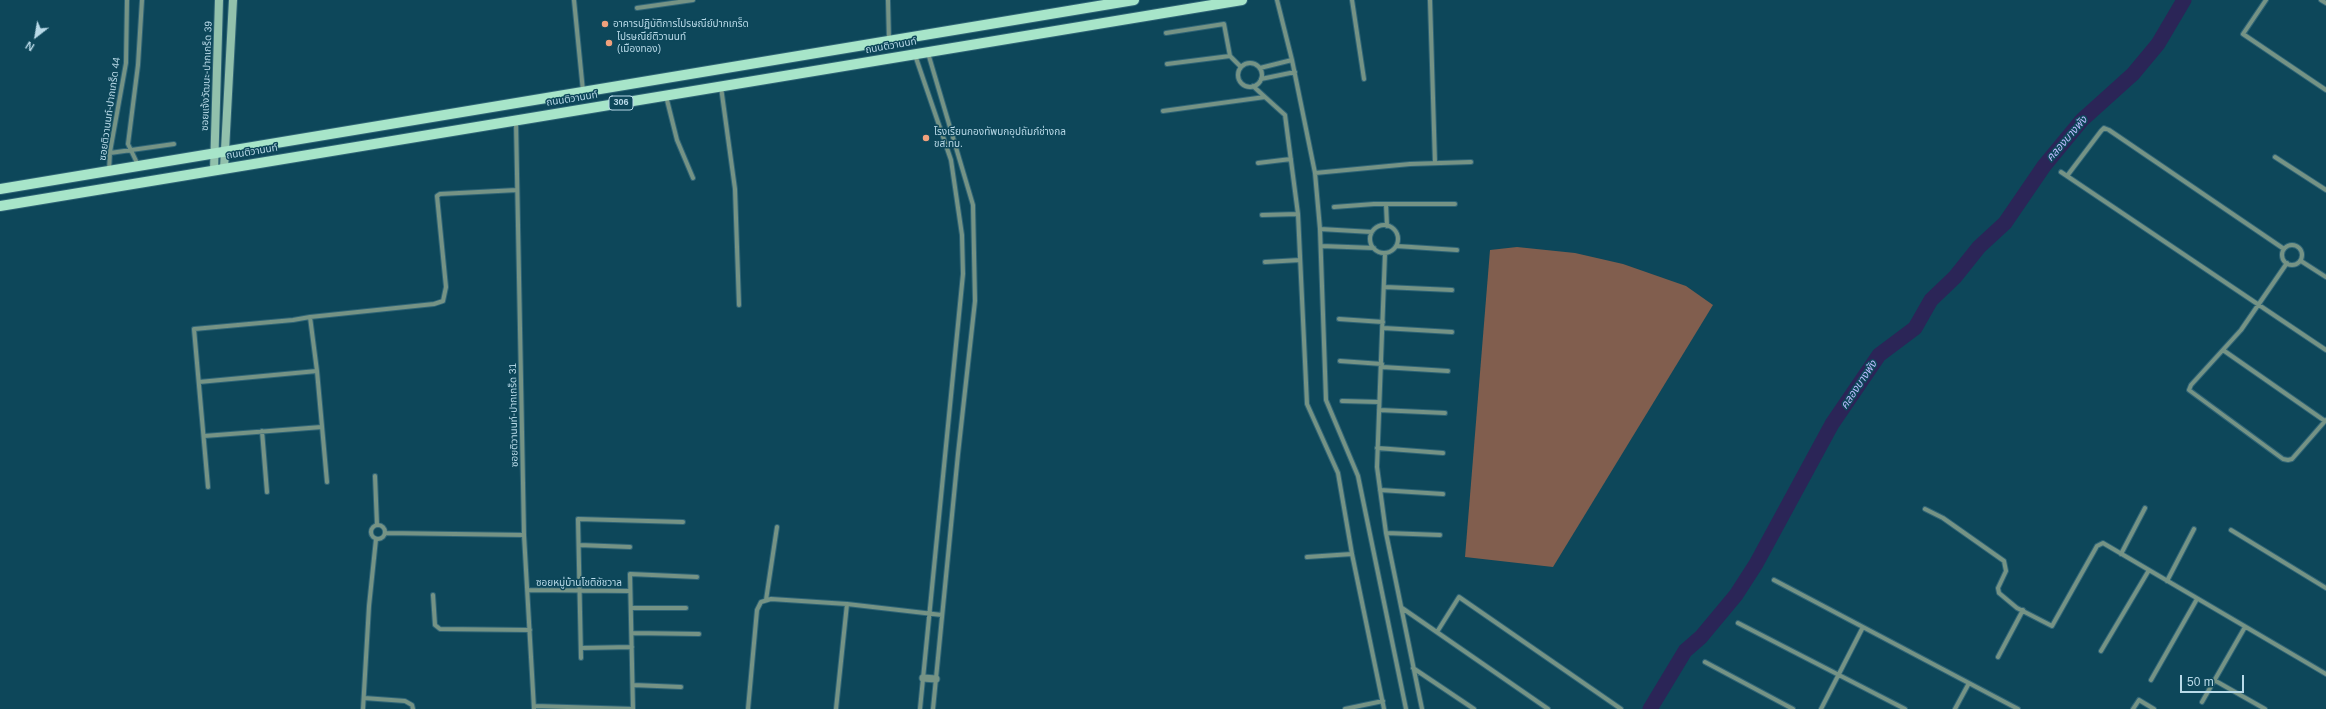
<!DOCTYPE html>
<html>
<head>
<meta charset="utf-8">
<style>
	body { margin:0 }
	#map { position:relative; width:2326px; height:709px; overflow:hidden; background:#0d475a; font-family:Helvetica,sans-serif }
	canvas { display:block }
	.north { position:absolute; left:16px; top:16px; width:40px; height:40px; -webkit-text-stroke:3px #0d475a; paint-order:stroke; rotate:211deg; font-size:11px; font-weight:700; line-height:16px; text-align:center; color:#b9dae8 }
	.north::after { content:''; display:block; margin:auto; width:14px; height:18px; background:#b9dae8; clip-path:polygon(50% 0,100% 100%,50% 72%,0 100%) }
	.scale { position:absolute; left:2180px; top:675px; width:64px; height:18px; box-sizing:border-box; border:2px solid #b9dae8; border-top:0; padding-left:5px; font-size:12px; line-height:14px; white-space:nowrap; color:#b9dae8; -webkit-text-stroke:3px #0d475a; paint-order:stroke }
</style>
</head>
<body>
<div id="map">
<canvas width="2326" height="709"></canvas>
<div class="north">N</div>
<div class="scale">50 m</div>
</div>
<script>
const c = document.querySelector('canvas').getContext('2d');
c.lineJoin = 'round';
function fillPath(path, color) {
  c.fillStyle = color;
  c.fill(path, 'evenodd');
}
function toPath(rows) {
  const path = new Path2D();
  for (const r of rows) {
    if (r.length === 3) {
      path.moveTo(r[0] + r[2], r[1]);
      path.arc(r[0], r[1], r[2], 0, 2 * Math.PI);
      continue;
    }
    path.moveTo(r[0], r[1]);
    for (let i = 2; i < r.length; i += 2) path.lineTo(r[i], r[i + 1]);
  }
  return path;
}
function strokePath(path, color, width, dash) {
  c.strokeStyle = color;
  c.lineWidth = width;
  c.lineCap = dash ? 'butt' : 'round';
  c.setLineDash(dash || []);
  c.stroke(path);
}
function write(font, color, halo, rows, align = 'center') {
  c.font = font + ' Helvetica,"Noto Sans Thai",sans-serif';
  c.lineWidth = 3;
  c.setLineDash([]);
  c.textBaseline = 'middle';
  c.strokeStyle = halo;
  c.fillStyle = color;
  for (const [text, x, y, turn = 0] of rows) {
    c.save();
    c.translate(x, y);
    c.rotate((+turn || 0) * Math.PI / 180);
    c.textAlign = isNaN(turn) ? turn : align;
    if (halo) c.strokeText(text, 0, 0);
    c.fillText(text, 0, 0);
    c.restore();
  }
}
fillPath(toPath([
	[1517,247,1575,253,1623,264,1686,286,1713,305,1553,567,1465,557,1490,250]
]), '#815e4e');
strokePath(toPath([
	[1650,709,1685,651,1701,637,1736,595,1756,564,1832,424,1879,355,1915,328,1931,300,1955,277,1979,247,2005,223,2044,166,2082,120,2133,74,2158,44,2184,0]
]), '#2b2557', 15);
const minor = toPath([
	[574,0,583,91],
	[888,0,889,41],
	[1277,0,1292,60,1315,173,1320,229,1326,400,1358,476,1406,709],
	[1352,0,1364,79],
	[1430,0,1435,163],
	[2266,0,2243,34,2326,90],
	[2321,0,2326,3],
	[637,8,693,0],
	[1166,33,1224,24,1230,56,1241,67],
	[928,53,973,205,975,301,958,454,933,709],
	[915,55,951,160,962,235,963,274,920,709],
	[1250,75,12],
	[1167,64,1230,56],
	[1260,68,1292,60],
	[1261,79,1295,72],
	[1253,86,1265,97],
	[721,87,735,189,739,305],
	[666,96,677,140,693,178],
	[1163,111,1265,97,1285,115,1298,214,1307,404,1338,473,1352,554,1384,709],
	[516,122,524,535,534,709],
	[110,153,174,144],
	[2275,157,2326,190],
	[1258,163,1291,159],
	[138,165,128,144,138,65,142,0],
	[109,171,110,152,126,63,127,0],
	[2061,172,2326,350],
	[1315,173,1410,164,1471,162],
	[2067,176,2101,131,2104,128,2109,130,2284,249],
	[1386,204,1387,226],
	[1334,207,1374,204,1455,204],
	[1262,215,1298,214],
	[1384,239,14],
	[1320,229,1372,232],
	[2292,255,10],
	[1321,246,1374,248],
	[1396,246,1457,250],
	[1385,253,1377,467,1386,533,1422,709],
	[2301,261,2326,277],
	[1265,262,1300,260],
	[2287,263,2241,330,2191,385,2189,390,2283,459,2288,460,2292,459,2326,420],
	[1385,287,1452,290],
	[310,317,317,371,327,482],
	[1339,319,1383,322],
	[1383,328,1452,332],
	[2223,350,2325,421],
	[1340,361,1382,364],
	[1382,367,1448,371],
	[199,382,317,371],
	[1342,401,1379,402],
	[1379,410,1445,413],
	[262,431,267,492],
	[204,436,322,427],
	[1377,448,1443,453],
	[375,476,377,525],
	[208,487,194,329,293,320,310,317,434,304,443,301,446,287,437,196,440,194,517,190],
	[1380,490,1443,494],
	[1925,509,1943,518,2004,561,2006,571,1998,588,1999,593,2017,608,2052,626,2097,546,2103,543,2326,674],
	[378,532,7],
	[2231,530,2326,588],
	[385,533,524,535],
	[1386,533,1440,535],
	[579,545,630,547],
	[2121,554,2145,508],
	[1307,557,1352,554],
	[1774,580,2018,709],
	[2167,581,2194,529],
	[528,590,630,591],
	[433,595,435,625,440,629,530,630],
	[766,600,777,527],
	[631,608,686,608],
	[1402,608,1548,709],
	[1738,623,1905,709],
	[1437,632,1459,597,1621,709],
	[632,633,699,634],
	[581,648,632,647],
	[2101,651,2149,570],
	[1998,657,2023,610],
	[581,658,578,519,683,522],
	[1705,662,1793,709],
	[1413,668,1474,709],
	[2151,680,2197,599],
	[2214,680,2265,709],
	[633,685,681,687],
	[364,698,405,701,412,705,413,709],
	[2202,702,2245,627],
	[534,706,633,709],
	[363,709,369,606,376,539],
	[633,709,630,574,697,577],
	[748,709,757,610,761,602,771,599,847,604,942,615],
	[836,709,847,604],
	[1345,709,1383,701],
	[1821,709,1863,627],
	[1955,709,1969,683],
	[2133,709,2139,700,2154,709]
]);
const tertiary = toPath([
	[923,678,936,679]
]);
const secondary = toPath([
	[224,169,233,0],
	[214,171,219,0]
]);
const primary = toPath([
	[0,189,1134,0],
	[0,206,1242,0]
]);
strokePath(minor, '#2f6476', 6);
strokePath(tertiary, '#2f6476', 9);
strokePath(secondary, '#2f6476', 10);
strokePath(primary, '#2f6476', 12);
strokePath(minor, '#759385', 4);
strokePath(tertiary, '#759385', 7);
strokePath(secondary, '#92c1ac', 8);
strokePath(primary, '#a7e5c9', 10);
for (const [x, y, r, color] of [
	[605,24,4,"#f1a17c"],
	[609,43,4,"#f1a17c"],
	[926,138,4,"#f1a17c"]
]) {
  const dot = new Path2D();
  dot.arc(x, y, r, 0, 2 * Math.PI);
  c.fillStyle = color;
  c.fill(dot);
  strokePath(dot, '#0d475a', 1.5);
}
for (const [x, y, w] of [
	[621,103,24]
]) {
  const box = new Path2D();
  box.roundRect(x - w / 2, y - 7, w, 14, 3);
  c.fillStyle = '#0d475a';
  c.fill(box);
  strokePath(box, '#b9dae8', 1);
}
write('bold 9px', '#b9dae8', null, [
	["306",621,103]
]);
write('10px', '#b9dae8', '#0d475a', [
	["อาคารปฏิบัติการไปรษณีย์ปากเกร็ด",613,24],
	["ไปรษณีย์ติวานนท์",617,37],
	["(เมืองทอง)",617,49],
	["โรงเรียนกองทัพบกอุปถัมภ์ช่างกล",934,132],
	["ขส.ทบ.",934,144]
], 'left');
write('10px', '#b9dae8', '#0d475a', [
	["ถนนติวานนท์",891,46,-10],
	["ซอยแจ้งวัฒนะ-ปากเกร็ด 39",207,76,-88],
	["ถนนติวานนท์",572,99,-9],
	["ซอยติวานนท์-ปากเกร็ด 44",110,109,-82],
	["ถนนติวานนท์",252,152,-9],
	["ซอยติวานนท์-ปากเกร็ด 31",514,415,-91],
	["ซอยหมู่บ้านโชติชัชวาล",579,583]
]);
write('italic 11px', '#bebcff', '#0d475a', [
	["คลองบางพัง",2067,139,-49],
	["คลองบางพัง",1859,385,-56]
]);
</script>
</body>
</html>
